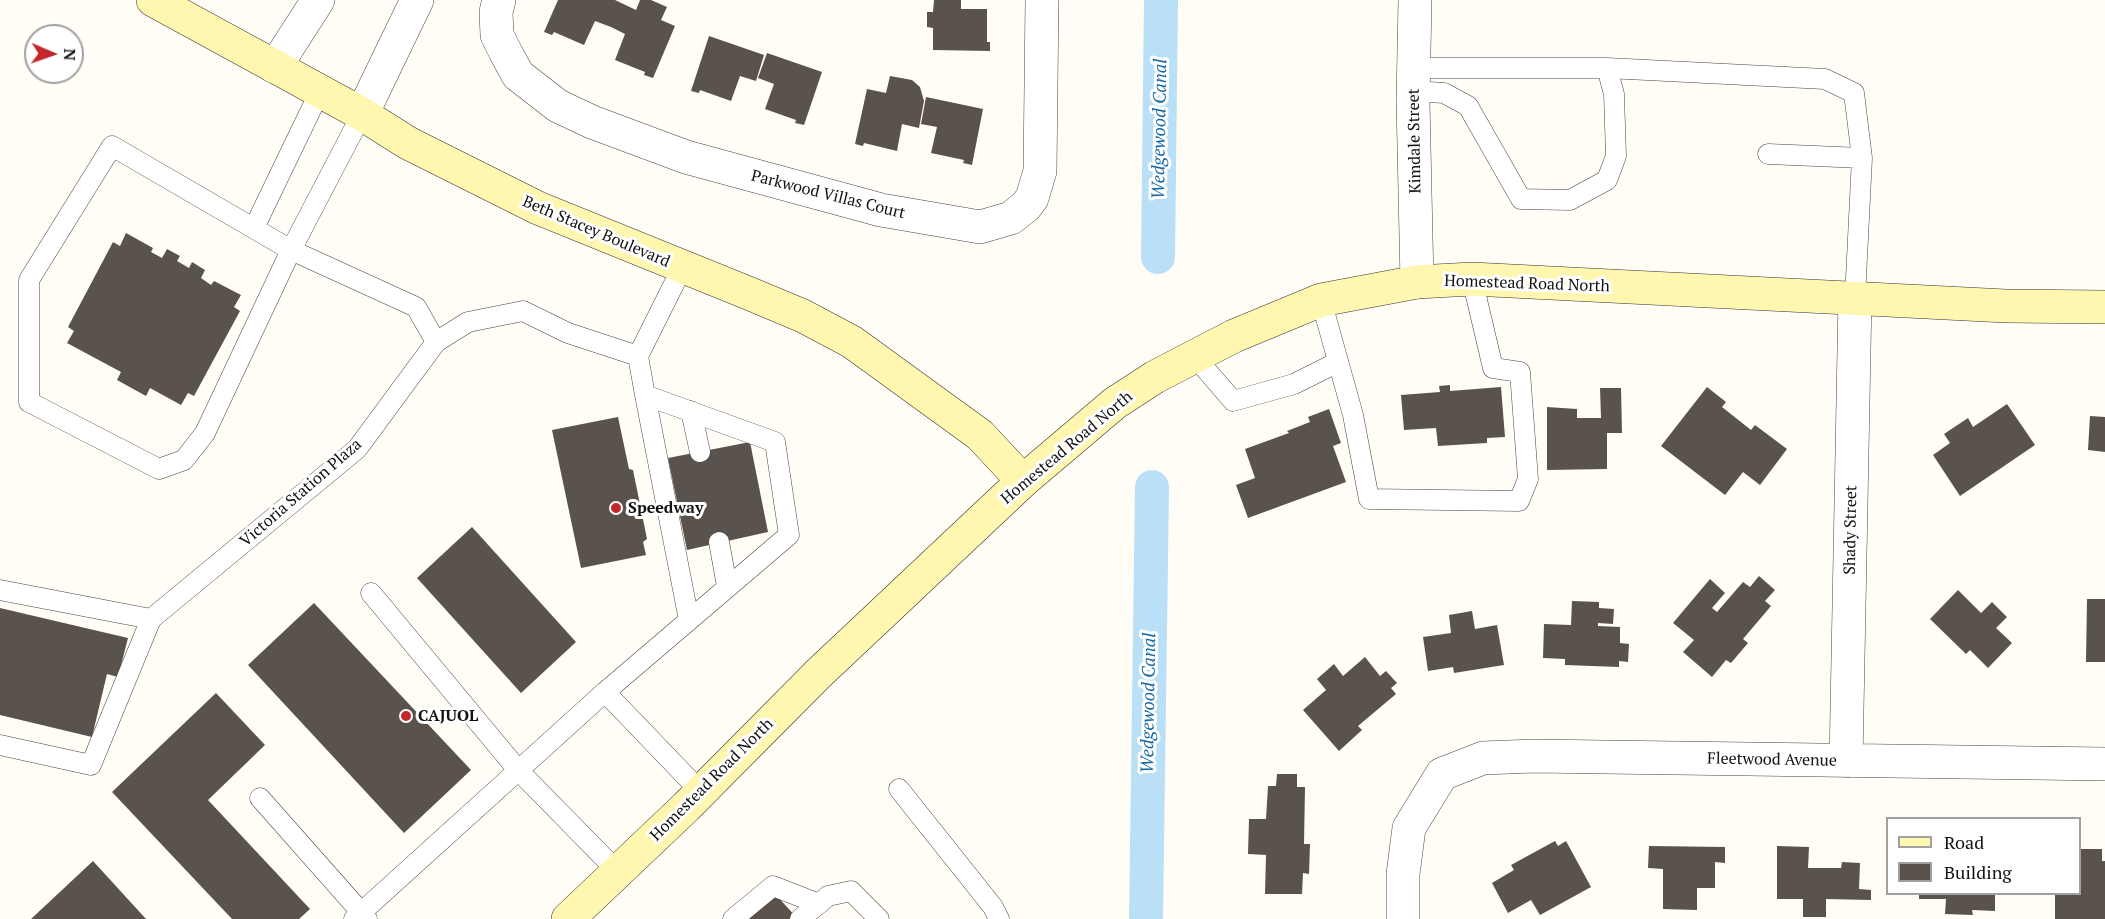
<!DOCTYPE html>
<html>
<head>
<meta charset="utf-8">
<style>
	body { margin:0 }
	#map { position:relative; width:2105px; height:919px; overflow:hidden; background:#fffdf5; font-family:"PT Serif",serif }
	canvas { display:block }
	.legend { position:absolute; left:1886px; top:817px; width:195px; height:78px; box-sizing:border-box; background:#fff; border:2px solid #a0a0a0; margin:0; padding:8px 10px; list-style:none; font-size:18px; color:#111 }
	.legend li { display:flex; align-items:center; gap:12px; height:30px }
	.legend b { width:30px; border:2px solid #a0a0a0 }
	.north { position:absolute; left:24px; top:24px; width:60px; height:60px; box-sizing:border-box; background:#fff; border:2px solid #a0a0a0; border-radius:50%; rotate:92deg; font-size:16px; font-weight:700; line-height:24px; text-align:center; color:#111 }
	.north::after { content:''; display:block; margin:auto; width:21px; height:27px; background:#c4262e; clip-path:polygon(50% 0,100% 100%,50% 72%,0 100%) }
</style>
</head>
<body>
<div id="map">
<canvas width="2105" height="919"></canvas>
<ul class="legend">
<li><b style="height:8px;background:#fff6b0"></b>Road</li>
<li><b style="height:16px;background:#5a524d"></b>Building</li>
</ul>
<div class="north">N</div>
</div>
<script>
const c = document.querySelector('canvas').getContext('2d');
c.lineJoin = 'round';
function toPath(rows) {
  const path = new Path2D();
  for (const r of rows) {
    path.moveTo(r[0], r[1]);
    for (let i = 2; i < r.length; i += 2) path.lineTo(r[i], r[i + 1]);
  }
  return path;
}
function strokePath(path, color, width, dash) {
  c.strokeStyle = color;
  c.lineWidth = width;
  c.lineCap = dash ? 'butt' : 'round';
  c.setLineDash(dash || []);
  c.stroke(path);
}
function fillPath(path, color) {
  c.fillStyle = color;
  c.fill(path, 'evenodd');
}
function write(font, color, halo, rows, align = 'center') {
  c.font = font + ' "PT Serif",serif';
  c.lineWidth = 6;
  c.setLineDash([]);
  c.textBaseline = 'middle';
  c.strokeStyle = halo;
  c.fillStyle = color;
  for (const [text, x, y, turn = 0] of rows) {
    c.save();
    c.translate(x, y);
    c.rotate((+turn || 0) * Math.PI / 180);
    c.textAlign = isNaN(turn) ? turn : align;
    if (halo) c.strokeText(text, 0, 0);
    c.fillText(text, 0, 0);
    c.restore();
  }
}
strokePath(toPath([
	[1158,257,1161,0],
	[1146,919,1152,487]
]), '#b9e0f7', 34);
fillPath(toPath([
	[558,0,615,0,636,10,640,0,651,0,667,7,661,20,675,26,653,78,644,75,645,72,615,60,625,34,611,27,595,21,584,45,554,32,552,35,544,32],
	[934,0,961,0,961,9,987,9,987,42,990,42,990,51,933,50,933,28,927,27,927,12,933,12],
	[709,36,764,55,756,81,740,76,731,101,700,90,699,93,691,91],
	[767,53,822,72,804,125,795,123,796,120,765,109,774,84,758,78],
	[890,76,912,80,920,87,924,101,919,128,902,124,897,151,864,143,863,146,855,144,867,89,886,93],
	[926,97,983,109,972,165,963,163,964,160,931,153,937,127,921,124],
	[126,233,153,248,151,252,162,258,167,249,180,256,177,261,189,268,192,262,205,270,201,278,211,285,214,281,241,295,234,307,240,311,194,396,188,393,181,405,150,388,146,396,117,380,121,372,67,343,74,331,68,327,113,242,120,246],
	[1450,385,1450,391,1501,387,1505,437,1487,438,1487,443,1438,446,1436,428,1404,430,1401,395,1440,392,1439,386],
	[1707,387,1726,402,1722,407,1751,430,1755,425,1787,449,1760,485,1743,472,1725,495,1661,446],
	[1600,388,1621,388,1622,433,1607,433,1607,469,1547,470,1547,407,1577,409,1577,418,1601,418],
	[2007,404,2035,445,1960,496,1933,455,1950,443,1944,434,1968,418,1973,427],
	[1329,409,1341,443,1333,446,1346,482,1248,518,1236,485,1255,478,1245,449,1289,433,1287,431,1310,422,1308,417],
	[2090,416,2105,417,2105,452,2088,450],
	[618,417,629,469,633,470,647,539,643,542,646,555,581,568,552,430],
	[750,442,768,532,687,550,668,458],
	[472,527,576,642,521,693,417,578],
	[1759,576,1775,590,1765,601,1771,606,1743,639,1748,643,1731,663,1726,660,1712,677,1683,652,1694,640,1673,623,1710,579,1725,593,1712,608,1717,612,1743,582,1750,587],
	[1958,590,1981,613,1992,602,2007,617,1996,628,2012,643,1988,668,1970,650,1966,654,1930,619],
	[2087,599,2105,599,2105,662,2086,662],
	[1572,601,1599,602,1599,608,1614,609,1613,624,1598,623,1598,626,1620,627,1620,643,1629,644,1628,662,1619,661,1619,667,1565,665,1565,659,1543,658,1544,624,1571,625],
	[314,603,471,770,404,833,248,665],
	[0,608,128,638,118,677,107,674,92,737,0,715],
	[1472,611,1475,629,1497,625,1504,665,1454,673,1453,667,1428,671,1423,637,1451,633,1449,615],
	[1365,657,1380,676,1386,671,1397,683,1391,688,1396,694,1358,726,1362,730,1339,751,1303,710,1326,690,1317,679,1334,664,1343,676],
	[216,693,265,745,208,800,310,909,299,919,232,919,112,792],
	[1277,774,1297,774,1297,787,1305,787,1304,844,1310,844,1309,874,1303,873,1302,894,1265,894,1266,855,1248,854,1249,819,1266,819,1268,786,1276,786],
	[1555,841,1558,846,1566,841,1591,887,1540,915,1531,900,1508,913,1492,883,1514,870,1511,865],
	[1649,846,1725,847,1725,863,1715,862,1715,888,1697,888,1697,910,1663,909,1663,869,1648,868],
	[1777,846,1809,847,1808,868,1841,868,1842,862,1860,863,1859,889,1871,890,1871,900,1826,899,1826,917,1803,917,1803,899,1777,899],
	[2080,849,2102,849,2102,861,2105,861,2105,919,2055,919,2055,894,2080,894],
	[93,861,146,919,31,919],
	[1919,894,1995,894,1995,911,1972,910,1973,915,1945,914,1946,899,1919,899],
	[776,895,798,919,749,919]
]), '#5a524d');
const lane = toPath([
	[1414,68,1607,68,1825,79,1854,93,1862,158,1855,298],
	[1414,91,1444,93,1468,106,1521,199,1570,200,1607,180,1616,156,1614,94,1607,68],
	[362,114,291,250,205,433,184,460,159,469,29,402,29,280,112,146,291,250,416,307,436,342],
	[1768,154,1862,158],
	[254,228,320,91],
	[1321,300,1353,415,1369,499,1519,501,1528,479,1520,372,1493,368,1472,279],
	[1195,357,1233,401,1294,384,1338,362],
	[645,395,689,620],
	[691,411,700,452],
	[719,542,727,586],
	[0,590,151,619],
	[371,593,518,770,618,872],
	[605,692,701,792],
	[0,745,91,765,151,619,357,449,436,342,468,322,523,311,568,333,638,356,682,268],
	[899,789,993,907,999,919],
	[260,798,367,919],
	[354,919,605,692,789,535,775,442,645,395,638,356],
	[733,919,773,886,819,904],
	[800,919,828,896,851,891,879,919]
]);
const street = toPath([
	[499,0,496,12,497,35,507,55,518,75,558,106,592,122,686,157,881,210,980,227,1011,218,1026,206,1032,198,1040,171,1042,0],
	[1415,0,1413,101,1417,282],
	[275,67,318,0],
	[362,114,417,0],
	[1846,761,1855,298],
	[1403,919,1403,874,1409,828,1442,774,1483,758,1534,756,2105,764]
]);
const secondary = toPath([
	[153,0,362,114,408,143,538,208,753,295,803,316,852,342,980,435,1023,481],
	[568,919,686,807,818,674,1023,481,1115,403,1155,377,1234,336,1321,300,1417,282,1472,279,2006,306,2105,307]
]);
strokePath(lane, '#444', 21);
strokePath(street, '#444', 34);
strokePath(secondary, '#333', 34);
strokePath(lane, '#fff', 20);
strokePath(street, '#fff', 33);
strokePath(secondary, '#fff6b0', 33);
for (const [x, y, r, color] of [
	[616,508,6,"#c4262e"],
	[406,716,6,"#c4262e"]
]) {
  const dot = new Path2D();
  dot.arc(x, y, r, 0, 2 * Math.PI);
  c.fillStyle = color;
  c.fill(dot);
  strokePath(dot, '#fff', 2);
}
write('16px', '#111', '#fff', [
	["Kimdale Street",1415,141,-91],
	["Parkwood Villas Court",828,195,14],
	["Beth Stacey Boulevard",596,232,23],
	["Homestead Road North",1527,284,2],
	["Homestead Road North",1067,448,-40],
	["Victoria Station Plaza",301,493,-41],
	["Shady Street",1851,530,-89],
	["Fleetwood Avenue",1772,760,1],
	["Homestead Road North",712,780,-45]
]);
write('bold 16px', '#111', '#fff', [
	["Speedway",628,508],
	["CAJUOL",418,716]
], 'left');
write('italic 18px', '#1768a6', '#fff', [
	["Wedgewood Canal",1160,129,-89],
	["Wedgewood Canal",1149,703,-89]
]);
</script>
</body>
</html>
